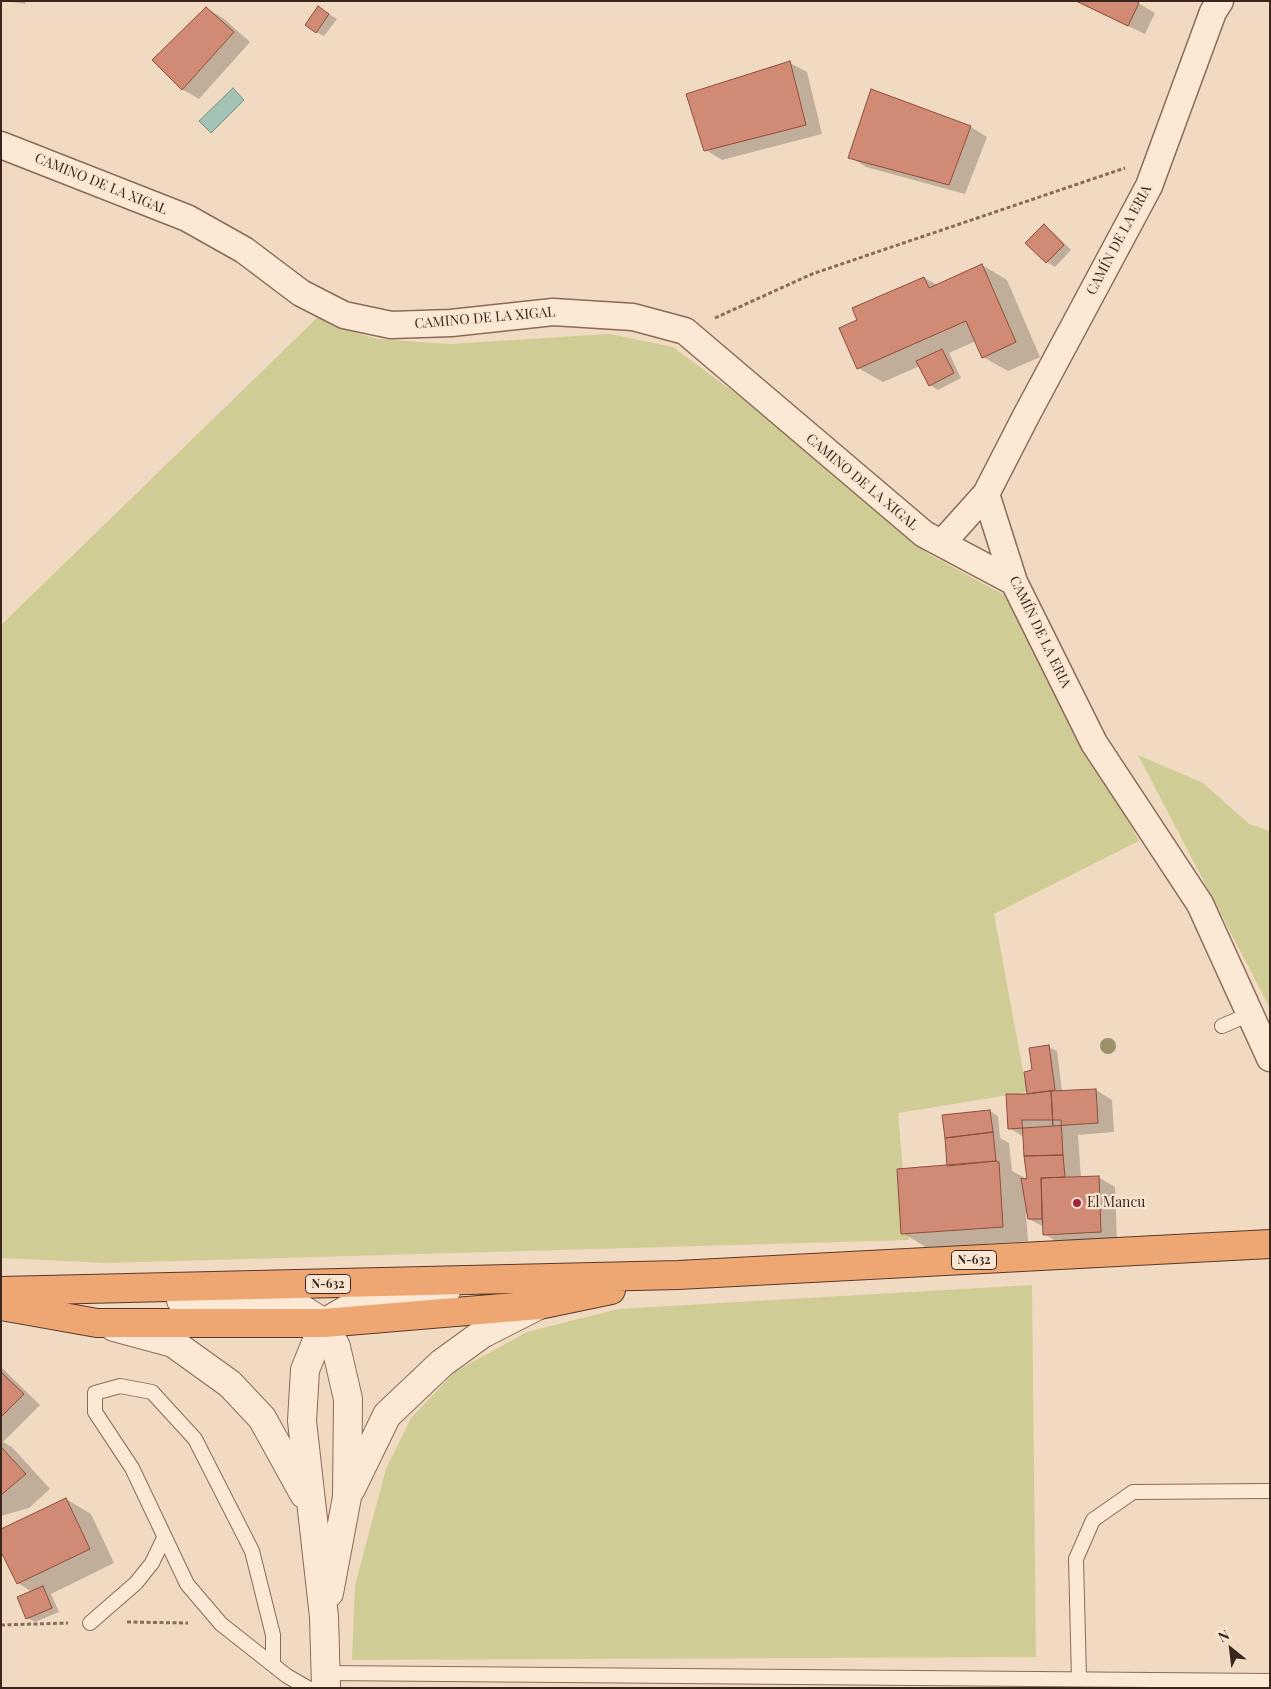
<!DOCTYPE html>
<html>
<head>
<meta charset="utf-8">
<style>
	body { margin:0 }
	#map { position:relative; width:1271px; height:1689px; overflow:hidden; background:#f1dac2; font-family:"Playfair Display",serif }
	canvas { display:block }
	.frame { position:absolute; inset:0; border:2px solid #3b261d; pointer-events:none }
	.north { position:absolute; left:1206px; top:1624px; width:50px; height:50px; -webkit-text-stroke:4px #f8e6d2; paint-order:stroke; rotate:331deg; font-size:14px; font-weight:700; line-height:20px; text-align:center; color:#3b261d }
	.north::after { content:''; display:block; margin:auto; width:18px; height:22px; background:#3b261d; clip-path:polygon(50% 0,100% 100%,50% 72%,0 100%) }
</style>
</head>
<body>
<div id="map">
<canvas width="1271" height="1689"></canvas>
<div class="frame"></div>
<div class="north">N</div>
</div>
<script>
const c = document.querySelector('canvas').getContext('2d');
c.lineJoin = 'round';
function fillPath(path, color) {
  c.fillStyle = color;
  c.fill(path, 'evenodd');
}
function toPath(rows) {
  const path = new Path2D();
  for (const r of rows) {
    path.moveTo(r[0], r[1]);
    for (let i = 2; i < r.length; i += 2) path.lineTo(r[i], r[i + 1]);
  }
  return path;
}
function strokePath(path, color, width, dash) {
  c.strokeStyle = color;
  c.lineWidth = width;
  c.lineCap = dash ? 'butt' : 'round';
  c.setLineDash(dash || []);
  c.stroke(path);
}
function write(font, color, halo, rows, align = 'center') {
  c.font = font + ' "Playfair Display",serif';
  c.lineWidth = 4.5;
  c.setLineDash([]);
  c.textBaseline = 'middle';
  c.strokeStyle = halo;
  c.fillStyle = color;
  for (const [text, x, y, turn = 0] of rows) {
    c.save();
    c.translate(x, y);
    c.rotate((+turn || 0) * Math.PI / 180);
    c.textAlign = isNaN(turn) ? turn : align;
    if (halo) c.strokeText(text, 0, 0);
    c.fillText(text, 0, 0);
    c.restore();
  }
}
fillPath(toPath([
	[318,317,333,326,378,339,448,344,610,334,673,347,747,402,927,553,1004,595,1139,841,994,914,1027,1092,898,1113,909,1240,107,1263,1,1258,1,625],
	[1138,755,1203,783,1249,824,1270,831,1270,1008],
	[1032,1285,1036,1657,352,1660,355,1585,386,1469,411,1418,456,1371,527,1332,618,1309]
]), '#d0cc95');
const water = toPath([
	[233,88,244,100,211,133,199,121,233,88]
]);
fillPath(water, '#a4c3b4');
strokePath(water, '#6b9281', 1);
fillPath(toPath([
	[4,1,26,1,25,4],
	[1075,1,1139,1,1138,3,1155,13,1145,34],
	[206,8,223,18,250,42,199,99,182,89],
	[327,13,337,19,324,36,316,32],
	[790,63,807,72,822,134,722,160,706,150],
	[872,91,971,127,987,137,965,194,866,167,850,157],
	[1044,226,1052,231,1071,250,1055,267,1047,262,1027,243],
	[982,265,1007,280,1040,357,1008,371,983,357,976,341,949,353,961,378,938,390,930,385,920,366,883,382,858,368,859,321,924,278,937,285],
	[1049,1047,1057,1051,1062,1091,1096,1090,1112,1100,1114,1132,1078,1135,1081,1178,1098,1177,1115,1187,1117,1241,1061,1244,1044,1234,1044,1227,1029,1219,1028,1212,1026,1213,1028,1241,927,1248,903,1233,990,1111,998,1116,1000,1138,1009,1143,1012,1171,1023,1177,1024,1180,1028,1180,1024,1137,1009,1128,1028,1096,1025,1073,1034,1071],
	[1,1367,40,1405,3,1442,12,1447,50,1489,29,1508,1,1516],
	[66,1499,91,1514,114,1563,51,1594,59,1612,35,1622,27,1618,32,1592,18,1583]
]), '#0003');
const building = toPath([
	[1076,1,1136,1,1139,3,1128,26,1076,1],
	[318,6,329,14,316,33,305,25,318,6],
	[206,7,234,32,182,90,152,60,206,7],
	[790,61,806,125,704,151,686,94,790,61],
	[871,89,971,126,949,185,848,158,871,89],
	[1044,224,1064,245,1046,263,1025,243,1044,224],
	[982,264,1016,342,982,358,966,321,857,369,839,328,857,320,852,308,924,277,929,288,982,264],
	[942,349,954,373,929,386,916,361,942,349],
	[1049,1045,1055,1090,1027,1094,1024,1072,1032,1070,1029,1048,1049,1045],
	[1096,1089,1098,1123,1053,1126,1051,1091,1096,1089],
	[1051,1091,1053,1126,1008,1129,1006,1094,1027,1094,1051,1091],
	[990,1110,993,1132,945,1138,942,1115,990,1110],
	[1022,1120,1061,1120,1063,1155,1024,1156,1022,1120],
	[993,1132,996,1161,947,1166,945,1138,993,1132],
	[1063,1155,1065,1177,1041,1178,1042,1219,1028,1219,1021,1178,1027,1179,1024,1156,1063,1155],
	[996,1161,999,1162,1003,1227,901,1234,897,1169,996,1161],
	[1099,1176,1101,1232,1043,1235,1041,1178,1099,1176],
	[1,1372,24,1394,1,1417,1,1372],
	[1,1447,26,1474,1,1495,1,1447],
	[66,1498,90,1549,17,1584,1,1552,1,1529,66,1498],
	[43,1586,52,1608,26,1619,17,1597,43,1586]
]);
fillPath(building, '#d18b75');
strokePath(building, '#8d4d3c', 1);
const service = toPath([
	[1222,1026,1250,1014],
	[90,1623,136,1583,152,1563,164,1538],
	[273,1665,273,1635,252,1551,195,1439,152,1392,120,1386,95,1393,95,1412,132,1468,187,1584,221,1624,287,1676,308,1688],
	[325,1673,1270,1681],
	[1079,1679,1076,1559,1093,1520,1133,1492,1270,1491]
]);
const minor = toPath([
	[1220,1,1213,12,1149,186,1026,416,986,494,1014,582,1094,743,1200,904,1270,1058],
	[1,145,187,218,244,250,301,293,344,315,391,325,451,323,553,312,633,317,685,331,924,534,1014,582],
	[942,543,986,494]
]);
const tertiary = toPath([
	[181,1300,251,1299,295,1305,324,1323,336,1347,348,1399,347,1497,329,1593],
	[114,1327,173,1343,230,1384,262,1418,304,1494],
	[351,1489,387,1415,442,1363,482,1334,539,1305],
	[326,1688,324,1617,302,1421,305,1370,324,1323,363,1300,446,1291]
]);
const trunk = toPath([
	[1,1291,678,1275,1270,1244],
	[1,1306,97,1323,324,1323,539,1305,611,1290]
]);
strokePath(service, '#8c6a58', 16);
strokePath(minor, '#8c6a58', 29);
strokePath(tertiary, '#8c6a58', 30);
strokePath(trunk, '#59392c', 30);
strokePath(toPath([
	[715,318,812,274,1125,168],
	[127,1622,188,1623],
	[1,1625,68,1623]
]), '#8c6a58', 3, [4, 2.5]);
strokePath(service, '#fbe9d6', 14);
strokePath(minor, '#fbe9d6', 26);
strokePath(tertiary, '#fbe9d6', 28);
strokePath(trunk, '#eea772', 28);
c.fillStyle = '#9b926a';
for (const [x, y] of [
	[1108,1046]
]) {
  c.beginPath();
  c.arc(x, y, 8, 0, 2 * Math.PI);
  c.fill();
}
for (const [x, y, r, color] of [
	[1077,1203,5,"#9f243b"]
]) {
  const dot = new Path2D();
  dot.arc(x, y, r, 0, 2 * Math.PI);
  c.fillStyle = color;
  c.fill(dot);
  strokePath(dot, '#f8e6d2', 2);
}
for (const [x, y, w] of [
	[974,1260,45],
	[328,1284,45]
]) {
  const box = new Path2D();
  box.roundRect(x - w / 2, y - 9.5, w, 19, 4);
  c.fillStyle = '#f8e6d2';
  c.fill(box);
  strokePath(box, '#3b261d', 1);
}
write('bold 12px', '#3b261d', null, [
	["N-632",974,1260],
	["N-632",328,1284]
]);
write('14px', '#3b261d', '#f8e6d2', [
	["CAMINO DE LA XIGAL",101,184,22],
	["CAMÍN DE LA ERIA",1119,240,-62],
	["CAMINO DE LA XIGAL",485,318,-5],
	["CAMINO DE LA XIGAL",862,482,40],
	["CAMÍN DE LA ERIA",1040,632,64]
]);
write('14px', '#3b261d', '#f8e6d2', [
	["El Mancu",1087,1203]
], 'left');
</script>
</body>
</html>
